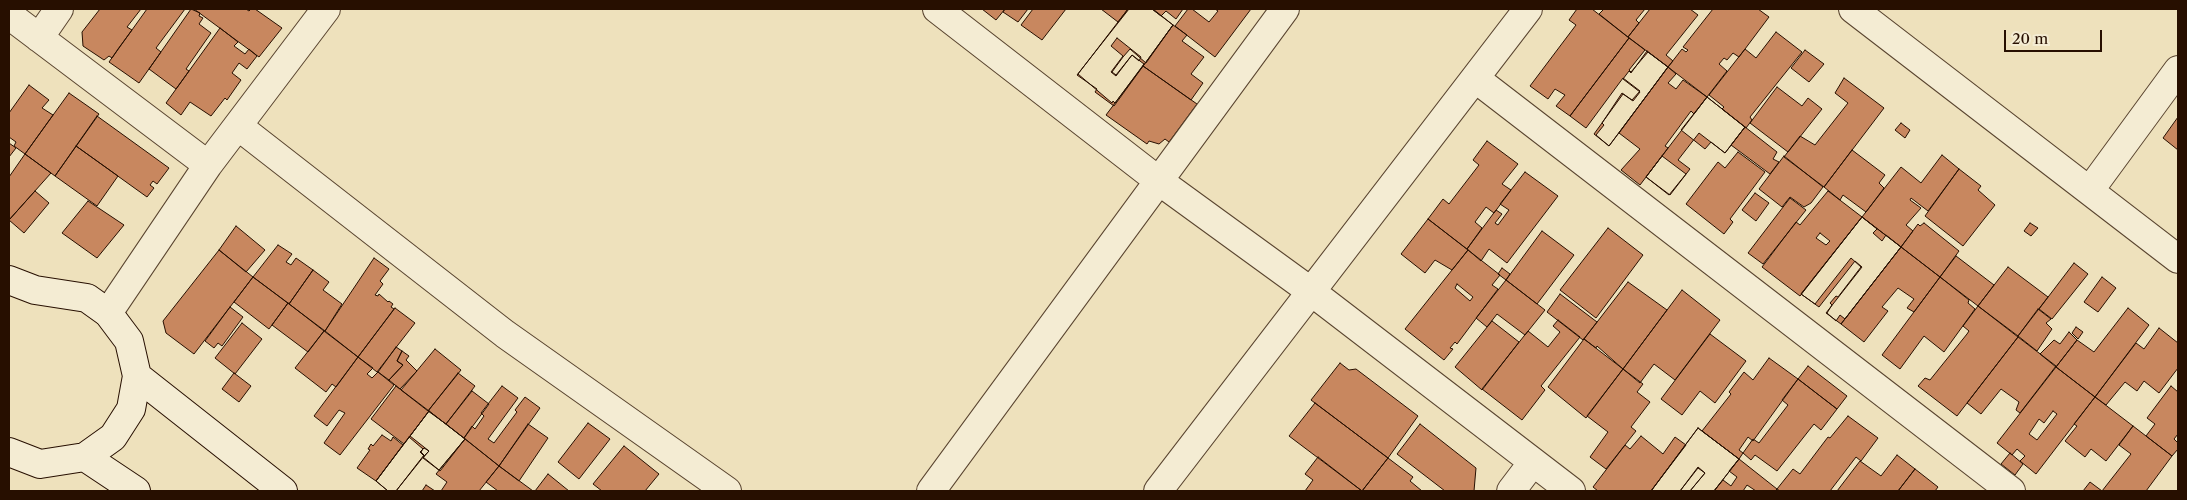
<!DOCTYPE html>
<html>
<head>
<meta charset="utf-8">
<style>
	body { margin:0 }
	#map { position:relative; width:2187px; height:500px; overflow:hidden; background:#eee1bc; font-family:"Libre Caslon Text",serif }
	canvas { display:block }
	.frame { position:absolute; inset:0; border:10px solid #270f00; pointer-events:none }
	.scale { position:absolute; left:2004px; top:30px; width:98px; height:22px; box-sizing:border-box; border:2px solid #270f00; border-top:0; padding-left:6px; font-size:15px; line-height:18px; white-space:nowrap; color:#270f00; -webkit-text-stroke:4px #f4ecd3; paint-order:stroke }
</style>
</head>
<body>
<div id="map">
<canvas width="2187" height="500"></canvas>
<div class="frame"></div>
<div class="scale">20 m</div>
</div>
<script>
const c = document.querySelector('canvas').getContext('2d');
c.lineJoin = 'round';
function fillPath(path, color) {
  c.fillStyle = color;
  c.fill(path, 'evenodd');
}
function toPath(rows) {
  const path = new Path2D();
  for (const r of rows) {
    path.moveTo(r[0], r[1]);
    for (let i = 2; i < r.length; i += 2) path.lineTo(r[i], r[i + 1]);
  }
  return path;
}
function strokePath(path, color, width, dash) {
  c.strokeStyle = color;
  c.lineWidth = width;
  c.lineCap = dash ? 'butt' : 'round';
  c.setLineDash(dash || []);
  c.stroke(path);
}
const building = toPath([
	[100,9,141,9,127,27,132,30,118,49,112,58,109,56,104,60,83,46,82,32,100,9],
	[147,9,185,9,156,48,161,52,139,83,109,62,147,9],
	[191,9,200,13,199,16,203,18,199,24,211,33,186,69,189,71,176,89,149,69,191,9],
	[194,9,246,9,249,11,251,9,255,9,282,28,259,57,194,9],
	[982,9,1005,9,996,20,982,9],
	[1005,9,1028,9,1018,22,1003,12,1005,9],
	[1033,9,1066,9,1042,40,1021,25,1033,9],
	[1101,9,1128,9,1118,22,1101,9],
	[1128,9,1152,9,1173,25,1146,63,1130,49,1123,57,1112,72,1116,75,1132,55,1144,64,1115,103,1113,101,1112,103,1078,74,1128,9],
	[1129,9,1153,9,1173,25,1114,106,1095,92,1097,89,1077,75,1129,9],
	[1117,38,1141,57,1139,61,1132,55,1116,76,1111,72,1123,56,1111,46,1117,38],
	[1152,9,1183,9,1176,19,1166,11,1161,16,1152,9],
	[1188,9,1192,9,1209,22,1218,11,1215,9,1251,9,1215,57,1175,26,1188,9],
	[1577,9,1592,9,1629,38,1570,116,1556,106,1565,95,1555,89,1548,99,1530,86,1576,25,1569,20,1577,9],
	[1604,9,1645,9,1636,20,1639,23,1628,37,1599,14,1604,9],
	[1650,9,1690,9,1698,15,1666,55,1673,61,1668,67,1628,37,1650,9],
	[1713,9,1758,9,1769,17,1739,57,1733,53,1727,60,1724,58,1719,64,1727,71,1707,97,1668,67,1682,49,1686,52,1688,50,1683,47,1713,9],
	[1173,25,1187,35,1182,41,1204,57,1191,74,1203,83,1191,100,1143,66,1173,25],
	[220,28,238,42,234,46,245,54,249,49,257,56,247,69,239,63,232,73,241,80,227,100,225,98,211,116,190,102,181,115,166,103,220,28],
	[1776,32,1802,52,1750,117,1752,120,1746,128,1722,109,1724,107,1709,95,1745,49,1756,58,1776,32],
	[1629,38,1645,50,1629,70,1631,72,1648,52,1668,67,1609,146,1596,135,1604,125,1602,123,1622,93,1632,100,1640,91,1623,78,1586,128,1570,116,1629,38],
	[1805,50,1824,64,1809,82,1791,68,1805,50],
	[1647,51,1668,67,1609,146,1594,134,1623,94,1633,101,1640,92,1623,79,1629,71,1631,73,1647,51],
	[1143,66,1197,104,1169,142,1165,139,1159,144,1149,141,1147,144,1106,115,1143,66],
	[1668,67,1676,74,1668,83,1676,89,1683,80,1707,97,1694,114,1691,111,1665,146,1668,148,1640,185,1621,170,1640,149,1619,133,1668,67],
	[1844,78,1884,108,1824,187,1784,157,1800,136,1815,145,1848,103,1835,93,1844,78],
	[29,85,49,100,42,108,53,115,25,154,14,146,16,142,9,137,9,113,29,85],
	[1777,87,1802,106,1808,98,1822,109,1788,152,1750,123,1777,87],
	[69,93,99,114,55,176,25,154,69,93],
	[1707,97,1745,127,1725,153,1711,142,1705,149,1681,130,1707,97],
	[1707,97,1745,127,1725,153,1699,133,1678,160,1690,169,1670,195,1646,177,1707,97],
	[97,116,169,168,157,184,153,181,150,185,154,188,147,197,76,146,97,116],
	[2178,117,2178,150,2163,138,2178,117],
	[1901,123,1910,130,1905,138,1895,130,1901,123],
	[1745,127,1777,152,1773,159,1779,162,1770,174,1731,145,1745,127],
	[1487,141,1518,164,1502,184,1511,190,1494,213,1486,207,1475,222,1482,228,1467,249,1428,219,1443,199,1449,204,1479,165,1473,160,1487,141],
	[9,143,16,148,9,157,9,143],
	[76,146,118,176,97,206,55,176,76,146],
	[1852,150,1885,175,1879,183,1884,188,1866,212,1843,195,1840,200,1824,187,1852,150],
	[1738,152,1765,172,1730,219,1733,222,1724,234,1686,204,1718,162,1725,168,1738,152],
	[25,154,51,173,9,220,9,177,25,154],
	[1942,155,1959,169,1928,211,1911,198,1910,200,1921,208,1906,225,1913,231,1901,247,1862,217,1901,167,1921,183,1942,155],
	[1662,156,1686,174,1669,195,1646,177,1662,156],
	[1784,156,1823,187,1811,203,1804,207,1790,197,1782,207,1759,189,1784,156],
	[1959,169,1981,186,1978,190,1995,205,1963,246,1925,216,1959,169],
	[1525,172,1558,196,1507,263,1489,249,1481,261,1467,249,1496,210,1502,214,1495,223,1498,225,1509,210,1500,204,1525,172],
	[35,191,49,203,24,233,9,220,35,191],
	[1828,191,1862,217,1800,296,1762,267,1796,222,1800,225,1828,191],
	[1820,233,1830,241,1826,245,1816,238,1820,233],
	[1755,193,1769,203,1756,221,1742,210,1755,193],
	[1790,198,1806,210,1763,264,1748,253,1790,198],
	[88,201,124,225,97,258,62,233,88,201],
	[1862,217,1877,229,1873,233,1882,241,1886,235,1901,247,1845,319,1840,315,1836,321,1827,313,1832,305,1830,303,1836,296,1838,297,1861,267,1851,258,1815,304,1801,294,1862,217],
	[1862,217,1901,247,1841,324,1826,313,1862,267,1855,261,1819,307,1801,294,1862,217],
	[1428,219,1468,250,1452,270,1435,260,1425,273,1401,254,1428,219],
	[1924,223,1959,251,1940,277,1901,247,1918,224,1920,226,1924,223],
	[2030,223,2038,228,2031,236,2024,231,2030,223],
	[236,226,265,250,246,272,219,250,236,226],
	[1608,228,1643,255,1596,318,1560,290,1608,228],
	[1542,231,1574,255,1537,304,1506,280,1542,231],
	[278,245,292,254,286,262,291,265,296,258,313,270,289,304,253,277,278,245],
	[1901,247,1940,277,1914,312,1907,308,1914,299,1898,288,1882,307,1888,311,1864,342,1841,324,1901,247],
	[219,250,253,277,194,354,166,333,163,321,219,250],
	[1468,250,1500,275,1492,285,1498,289,1457,344,1455,342,1450,348,1453,349,1444,360,1405,329,1468,250],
	[1457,284,1473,297,1470,301,1455,288,1457,284],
	[1956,256,1994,285,1978,306,1940,277,1956,256],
	[374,258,389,269,380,281,383,284,375,295,378,296,379,294,388,302,389,301,393,304,391,307,394,309,358,357,325,331,374,258],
	[2074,263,2088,274,2052,319,2039,309,2074,263],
	[2008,267,2048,297,2018,336,1978,306,2008,267],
	[1502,268,1510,274,1506,280,1498,274,1502,268],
	[313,270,329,282,323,290,342,304,325,331,289,304,313,270],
	[253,277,288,303,269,329,234,302,253,277],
	[1940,277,1969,300,1968,303,1975,309,1944,352,1924,336,1900,369,1882,355,1940,277],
	[2102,277,2116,288,2098,312,2084,302,2102,277],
	[1506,280,1545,310,1525,335,1497,314,1487,327,1476,318,1506,280],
	[1628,282,1667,310,1623,369,1597,346,1596,348,1584,339,1628,282],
	[1682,290,1720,320,1675,380,1654,364,1640,383,1623,369,1682,290],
	[1560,294,1597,322,1583,340,1547,312,1560,294],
	[288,303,324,331,308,352,272,325,288,303],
	[1978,306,2018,337,1957,416,1918,386,1925,378,1930,380,1967,334,1969,331,1963,326,1978,306],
	[230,307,243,317,222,346,218,343,214,348,205,341,230,307],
	[395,308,415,323,377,372,358,357,395,308],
	[2128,308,2149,325,2095,397,2056,367,2077,340,2094,352,2128,308],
	[2038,309,2051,319,2046,323,2052,329,2037,351,2018,336,2038,309],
	[1558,320,1580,337,1541,386,1545,390,1522,420,1482,389,1528,331,1548,347,1560,332,1553,326,1558,320],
	[1492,321,1519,342,1482,390,1455,367,1492,321],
	[242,323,262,339,235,374,215,358,242,323],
	[2076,327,2083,332,2078,339,2072,333,2076,327],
	[2159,328,2178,343,2178,368,2159,393,2144,381,2137,391,2125,382,2106,405,2095,397,2136,343,2144,349,2159,328],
	[324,331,358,357,336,387,332,384,326,392,295,368,324,331],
	[2069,332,2077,340,2056,367,2040,354,2054,340,2060,344,2069,332],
	[1710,334,1746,361,1715,403,1700,391,1682,415,1661,399,1710,334],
	[2018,337,2056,366,2020,413,2016,410,2019,402,2001,389,1981,414,1967,403,2018,337],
	[1584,339,1623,369,1586,418,1548,387,1584,339],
	[396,347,402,351,397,361,403,365,389,380,378,372,396,347],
	[435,349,461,370,428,411,401,390,435,349],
	[402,351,409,356,406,360,417,371,400,389,389,380,403,365,397,361,402,351],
	[358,357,373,368,367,374,372,378,378,372,394,385,340,455,324,443,345,413,339,410,327,426,314,416,358,357],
	[1769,358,1798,379,1753,441,1748,437,1739,450,1743,453,1739,459,1702,431,1731,394,1729,392,1744,372,1753,380,1769,358],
	[1340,363,1349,370,1356,369,1418,416,1388,458,1311,400,1340,363],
	[1808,366,1847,396,1837,409,1798,379,1808,366],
	[2056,367,2095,397,2036,474,2020,461,2025,456,2017,449,2012,455,1997,443,2056,367],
	[2053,411,2057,414,2037,440,2029,434,2039,419,2044,423,2053,411],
	[1623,369,1643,384,1637,392,1650,402,1631,427,1636,431,1606,469,1590,457,1608,432,1587,416,1623,369],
	[234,373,251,386,239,402,222,389,234,373],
	[458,373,475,386,446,424,428,411,458,373],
	[1798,379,1837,409,1821,430,1814,424,1777,471,1755,455,1751,460,1743,453,1753,439,1759,443,1788,405,1782,400,1798,379],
	[396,386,429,411,404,444,371,419,396,386],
	[502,386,518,398,488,439,494,443,517,412,515,410,525,397,540,408,499,466,464,438,472,426,475,429,484,416,481,413,502,386],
	[2171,386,2178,392,2178,434,2174,439,2178,443,2178,449,2172,456,2146,436,2155,424,2147,418,2171,386],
	[472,391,489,404,464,438,446,424,472,391],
	[2095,397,2133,426,2106,461,2091,449,2085,457,2065,441,2077,426,2074,424,2095,397],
	[1315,403,1388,458,1362,491,1289,436,1315,403],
	[429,411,465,439,439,470,423,457,429,451,410,436,429,411],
	[429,411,465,439,440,471,423,458,429,451,424,448,420,452,424,456,396,491,388,491,376,481,429,411],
	[1848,416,1878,438,1861,461,1856,457,1830,491,1780,491,1777,489,1793,469,1800,474,1828,437,1830,438,1848,416],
	[588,423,610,439,579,479,558,462,588,423],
	[528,424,548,438,519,481,499,466,528,424],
	[1420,424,1476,468,1474,491,1445,491,1397,454,1420,424],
	[2133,426,2172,456,2146,491,2083,491,2090,482,2102,491,2131,454,2119,445,2133,426],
	[1698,428,1739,459,1714,491,1690,491,1705,473,1698,468,1680,491,1651,491,1698,428],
	[1698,428,1739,459,1714,491,1690,491,1705,473,1698,467,1680,491,1651,491,1698,428],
	[382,435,391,441,393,437,403,445,376,481,357,468,370,450,368,449,371,444,373,446,382,435],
	[1641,436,1663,454,1675,437,1686,445,1651,491,1598,491,1593,487,1625,445,1630,449,1641,436],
	[409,437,423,449,421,452,424,455,396,491,388,491,376,481,409,437],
	[465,439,499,466,479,491,441,491,447,482,436,474,465,439],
	[624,446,659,474,645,491,602,491,593,484,624,446],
	[2010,453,2023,464,2015,475,2001,464,2010,453],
	[1897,455,1915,469,1898,491,1837,491,1860,461,1881,476,1897,455],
	[1318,457,1362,491,1305,491,1313,480,1305,474,1318,457],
	[1388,458,1413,477,1410,481,1422,491,1362,491,1388,458],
	[1739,459,1777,489,1775,491,1756,491,1747,485,1743,491,1714,491,1723,480,1731,486,1737,477,1729,471,1739,459],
	[499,466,529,488,533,491,498,491,486,482,499,466],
	[1915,469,1938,487,1935,491,1898,491,1915,469],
	[548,474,569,491,535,491,548,474],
	[426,485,435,491,422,491,426,485]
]);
fillPath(building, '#c8875f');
strokePath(building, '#270f00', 1);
const street = toPath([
	[937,9,1159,181,1313,293,1571,491],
	[1853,9,2178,259],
	[9,15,208,165],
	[39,38,59,9],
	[1476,79,2011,491],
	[238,126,505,334,727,491],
	[2090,190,2178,70],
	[108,313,208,165,326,9],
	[931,491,1285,9],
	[1158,491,1528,9],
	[1511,491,1533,462]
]);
const secondary = toPath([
	[9,280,35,290,87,298,108,313,129,341,137,376,131,409,113,437,85,457,40,464,9,452],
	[137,376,283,491],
	[85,457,136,491]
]);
strokePath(street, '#59442f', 30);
strokePath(secondary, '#270f00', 30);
strokePath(street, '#f4ecd3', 28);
strokePath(secondary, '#f4ecd3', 28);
</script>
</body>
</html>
